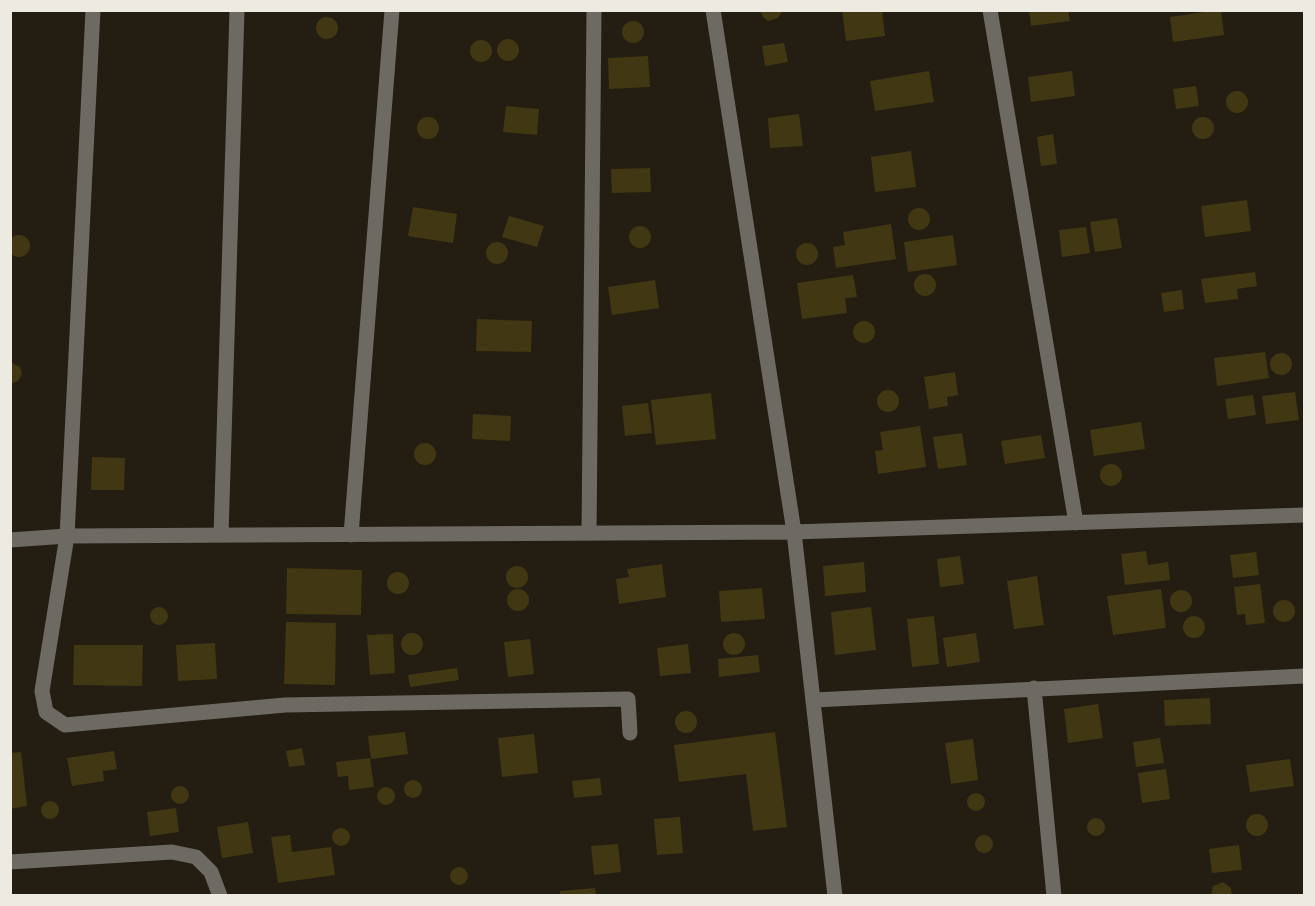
<!DOCTYPE html>
<html>
<head>
<meta charset="utf-8">
<style>
	body { margin:0 }
	#map { position:relative; width:1315px; height:906px; overflow:hidden; background:#231e11; font-family:Ubuntu,sans-serif }
	canvas { display:block }
	.frame { position:absolute; inset:0; border:12px solid #edeae1; pointer-events:none }
</style>
</head>
<body>
<div id="map">
<canvas width="1315" height="906"></canvas>
<div class="frame"></div>
</div>
<script>
const c = document.querySelector('canvas').getContext('2d');
c.lineJoin = 'round';
function fillPath(path, color) {
  c.fillStyle = color;
  c.fill(path, 'evenodd');
}
function toPath(rows) {
  const path = new Path2D();
  for (const r of rows) {
    if (r.length === 3) {
      path.moveTo(r[0] + r[2], r[1]);
      path.arc(r[0], r[1], r[2], 0, 2 * Math.PI);
      continue;
    }
    path.moveTo(r[0], r[1]);
    for (let i = 2; i < r.length; i += 2) path.lineTo(r[i], r[i + 1]);
  }
  return path;
}
function strokePath(path, color, width, dash) {
  c.strokeStyle = color;
  c.lineWidth = width;
  c.lineCap = dash ? 'butt' : 'round';
  c.setLineDash(dash || []);
  c.stroke(path);
}
fillPath(toPath([
	[760,10,782,10,782,12,778,18,768,21,763,17],
	[842,10,882,10,885,36,846,41],
	[1029,10,1068,10,1070,21,1031,26],
	[1218,10,1221,10,1224,35,1173,42,1170,17],
	[327,28,11],
	[633,32,11],
	[508,50,11],
	[481,51,11],
	[784,43,788,62,765,66,762,46],
	[648,56,650,87,609,89,608,58],
	[929,71,934,102,875,111,870,81],
	[1072,71,1075,96,1031,102,1028,77],
	[1196,86,1199,106,1176,109,1173,89],
	[1237,102,11],
	[506,106,539,109,537,135,503,132],
	[799,114,803,146,770,148,768,118],
	[428,128,11],
	[1203,128,11],
	[1053,134,1057,164,1041,166,1037,137],
	[911,151,916,187,875,192,871,157],
	[650,168,651,192,612,193,611,169],
	[1247,200,1251,231,1205,237,1201,206],
	[413,207,457,214,453,243,408,236],
	[919,219,11],
	[509,216,544,226,537,247,502,237],
	[1117,218,1122,248,1095,252,1090,222],
	[891,224,896,259,836,268,833,247,845,245,843,232],
	[640,237,11],
	[1086,227,1090,253,1062,257,1059,230],
	[953,235,957,265,908,272,904,242],
	[19,246,11],
	[497,253,11],
	[807,254,11],
	[1255,272,1257,286,1237,289,1238,299,1205,303,1201,279],
	[925,285,11],
	[853,275,857,297,845,298,847,313,802,319,797,283],
	[655,280,659,308,612,315,608,287],
	[1182,290,1184,309,1164,312,1161,293],
	[477,319,532,321,531,352,476,351],
	[864,332,11],
	[1265,352,1269,378,1217,386,1214,358],
	[1281,364,11],
	[10,362,20,367,22,374,18,381,10,384],
	[955,372,958,395,947,397,948,406,929,409,924,377],
	[888,401,11],
	[1295,392,1299,420,1266,424,1262,396],
	[711,393,716,439,656,445,651,400],
	[1253,395,1256,415,1228,419,1225,399],
	[648,403,652,433,625,436,622,406],
	[473,414,511,416,510,441,472,439],
	[1141,422,1145,449,1094,456,1090,430],
	[920,426,926,467,878,474,875,451,883,450,880,432],
	[962,433,967,465,938,469,933,437],
	[1041,435,1045,458,1005,464,1001,441],
	[425,454,11],
	[92,457,125,458,124,490,91,490],
	[1111,475,11],
	[1146,551,1148,565,1168,562,1170,580,1125,585,1121,554],
	[1256,552,1259,575,1233,578,1230,555],
	[960,556,964,584,940,587,937,559],
	[864,562,866,592,825,596,823,566],
	[662,564,666,597,619,604,616,579,629,577,627,569],
	[517,577,11],
	[287,568,362,570,361,615,286,614],
	[398,583,11],
	[1037,576,1044,625,1014,629,1007,581],
	[1260,584,1265,623,1246,625,1245,614,1237,615,1234,587],
	[762,588,765,619,721,622,719,591],
	[1161,589,1166,628,1113,635,1107,596],
	[518,600,11],
	[1181,601,11],
	[1284,611,11],
	[159,616,9],
	[871,607,876,650,835,655,831,612],
	[934,616,939,664,912,667,907,619],
	[1194,627,11],
	[286,622,336,623,335,685,284,684],
	[976,633,980,662,947,667,943,638],
	[734,644,11],
	[412,644,11],
	[393,634,395,673,370,675,367,635],
	[530,639,534,674,508,677,504,642],
	[215,643,217,679,178,681,176,645],
	[688,644,691,673,660,676,657,648],
	[74,645,143,645,142,686,73,685],
	[758,655,760,672,719,677,718,659],
	[457,668,459,680,410,687,408,675],
	[1210,698,1211,724,1165,726,1164,700],
	[1098,704,1103,738,1068,743,1064,709],
	[686,722,11],
	[405,732,408,754,371,759,368,736],
	[775,732,787,827,753,831,746,774,679,782,674,745],
	[534,734,538,773,502,777,498,738],
	[1160,738,1164,763,1136,767,1133,742],
	[973,739,978,780,951,784,945,743],
	[302,748,305,765,289,767,286,751],
	[114,751,117,769,103,771,104,781,72,786,67,758],
	[21,752,27,806,10,809,10,753],
	[370,758,374,787,349,790,348,776,338,777,336,762],
	[1290,759,1294,786,1250,792,1246,765],
	[1166,769,1170,799,1142,803,1138,773],
	[600,778,602,795,574,798,572,781],
	[413,789,9],
	[180,795,9],
	[386,796,9],
	[976,802,9],
	[50,810,9],
	[176,808,179,832,150,836,147,812],
	[1257,825,11],
	[680,817,683,853,657,855,654,819],
	[1096,827,9],
	[248,822,253,853,222,858,217,827],
	[341,837,9],
	[984,844,9],
	[290,835,292,852,331,847,335,875,278,883,271,837],
	[618,844,621,872,594,875,591,846],
	[1239,845,1242,870,1212,873,1209,849],
	[459,876,9],
	[1223,882,1231,888,1232,896,1211,896,1213,886],
	[595,888,596,896,560,896,560,891]
]), '#423713');
strokePath(toPath([
	[93,10,67,536,42,691,46,712,65,725,285,705,628,699,630,733],
	[713,10,794,532,835,896],
	[990,10,1076,523],
	[589,533,594,10],
	[221,535,237,10],
	[351,535,392,10],
	[10,540,67,536,794,532,1304,515],
	[1034,688,1054,896],
	[814,700,1304,676],
	[10,862,172,852,196,857,211,872,220,896]
]), '#6d6a63', 15);
</script>
</body>
</html>
